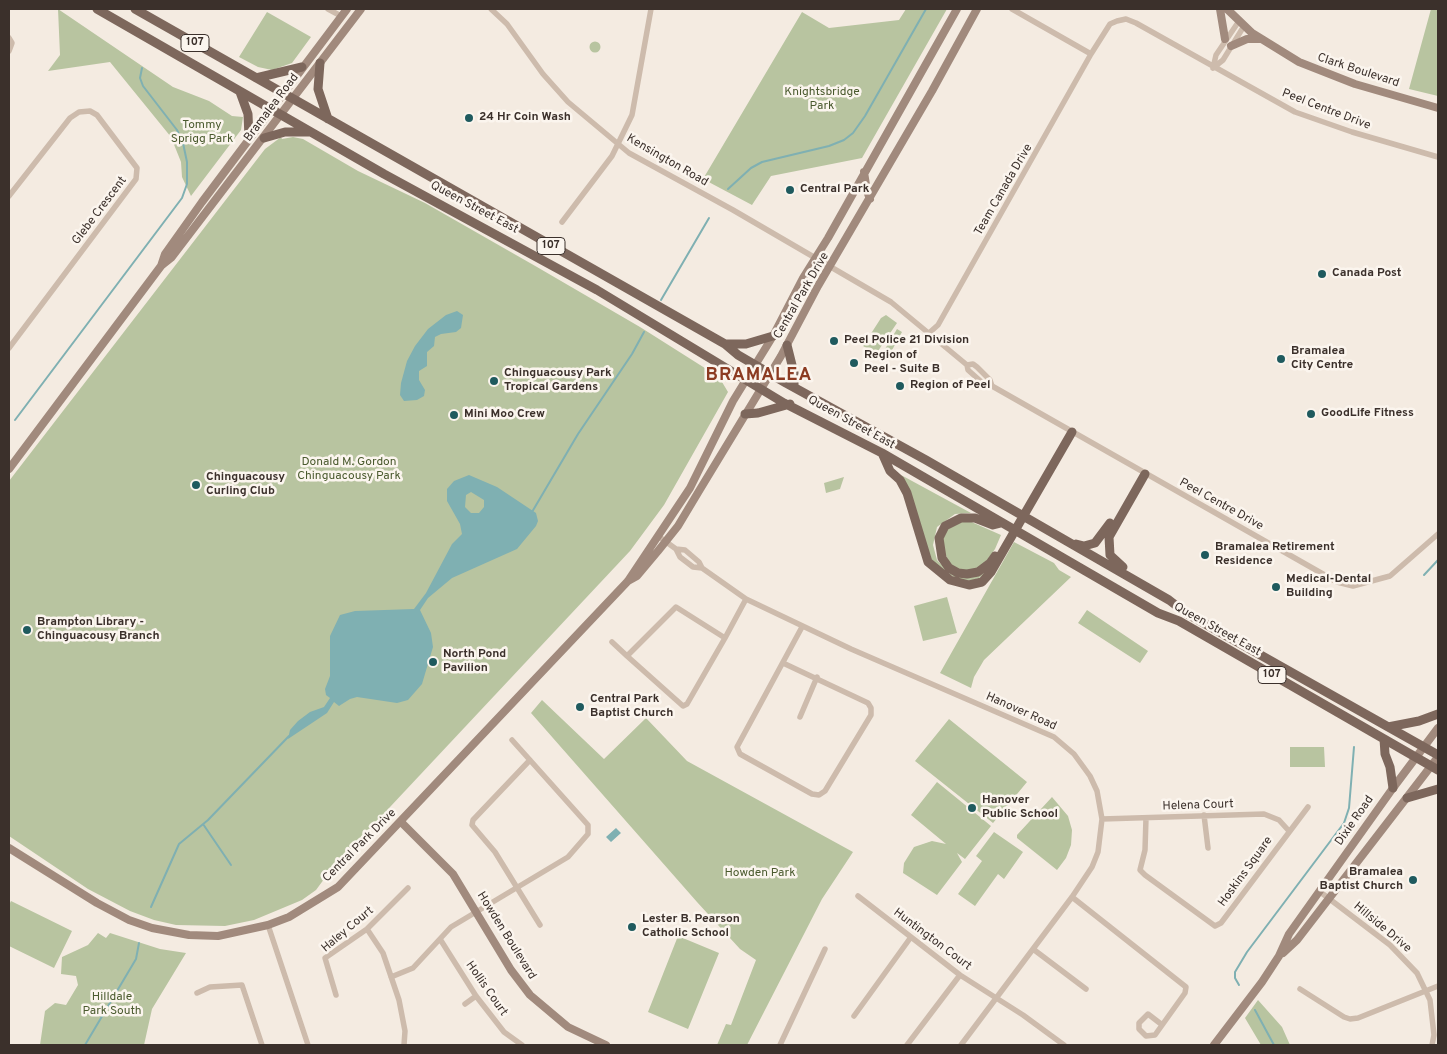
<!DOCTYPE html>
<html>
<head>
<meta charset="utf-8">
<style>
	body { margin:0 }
	#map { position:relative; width:1447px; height:1054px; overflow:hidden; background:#f4ebe1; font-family:Overpass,sans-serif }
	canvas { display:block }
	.frame { position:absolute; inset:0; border:10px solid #3b302b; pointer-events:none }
</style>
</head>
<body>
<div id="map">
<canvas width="1447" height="1054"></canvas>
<div class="frame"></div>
</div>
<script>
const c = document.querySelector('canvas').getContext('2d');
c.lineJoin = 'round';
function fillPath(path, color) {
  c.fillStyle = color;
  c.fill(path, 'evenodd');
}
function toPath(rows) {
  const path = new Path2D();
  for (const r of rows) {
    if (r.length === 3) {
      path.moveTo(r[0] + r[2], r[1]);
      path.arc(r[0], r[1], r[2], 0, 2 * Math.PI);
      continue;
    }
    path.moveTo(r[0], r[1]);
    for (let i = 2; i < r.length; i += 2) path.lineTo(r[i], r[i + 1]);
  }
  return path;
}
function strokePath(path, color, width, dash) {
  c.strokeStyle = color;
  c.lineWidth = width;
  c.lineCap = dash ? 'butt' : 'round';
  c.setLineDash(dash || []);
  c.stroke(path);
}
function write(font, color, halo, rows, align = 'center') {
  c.font = font + ' Overpass,sans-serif';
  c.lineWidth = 5;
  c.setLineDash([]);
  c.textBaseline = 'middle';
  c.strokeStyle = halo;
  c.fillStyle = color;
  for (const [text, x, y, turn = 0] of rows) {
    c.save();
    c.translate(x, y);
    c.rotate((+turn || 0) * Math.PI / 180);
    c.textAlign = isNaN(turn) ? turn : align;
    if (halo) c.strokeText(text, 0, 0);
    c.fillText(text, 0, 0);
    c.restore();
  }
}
fillPath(toPath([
	[58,9,173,87,209,101,232,116,243,117,241,130,191,196,182,177,181,162,171,137,110,62,48,71,60,55],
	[906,9,947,9,862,158,771,176,752,205,703,179,802,12,829,28,899,20],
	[1431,9,1438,9,1438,96,1409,89],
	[267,12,311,37,292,63,272,70,258,67,239,57],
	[595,47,5.5],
	[281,137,282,139,293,137,303,139,358,171,425,203,537,267,640,327,719,377,728,392,664,505,630,551,330,871,316,890,302,900,254,920,225,926,176,925,154,920,130,911,88,889,9,836,9,481,265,149],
	[886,315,897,323,876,354,863,346,881,318],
	[897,329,902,332,891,352,885,349],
	[901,475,971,513,955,514,937,527,933,545,937,560,949,573,959,577,977,576,986,572,979,578,970,581,960,580,941,570,929,557,910,492],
	[844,477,840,489,826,493,824,483],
	[967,520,1001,535,995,549,985,563,975,570,961,571,950,565,941,544,945,532,954,524],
	[1014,542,1054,563,1059,570,1071,577,984,660,974,677,971,688,940,673],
	[947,597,957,633,923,641,914,606],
	[1087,610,1148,651,1140,663,1078,623],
	[542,700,604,759,646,718,687,761,853,852,822,899,747,1045,717,1045,726,1024,731,1025,756,960,740,949,697,902,531,713],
	[949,719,1027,782,993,823,915,761],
	[1290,747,1324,747,1325,767,1290,767],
	[937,782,991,826,965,859,957,853,962,862,937,895,903,873,904,863,914,847,932,841,946,844,911,815],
	[1052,797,1068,816,1072,830,1071,845,1066,858,1057,870,1017,838,1017,835],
	[994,832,1023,852,1004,879,998,874,975,906,958,894,982,861,976,856],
	[11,901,72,931,54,968,9,946,9,905],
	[98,933,106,938,110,933,160,949,186,953,152,1009,144,1045,40,1045,45,1011,55,1003,66,1005,78,985,76,976,61,974,62,957,88,945],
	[678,936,719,953,688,1029,648,1012],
	[1258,1000,1282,1027,1290,1045,1261,1045,1245,1018]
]), '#b8c4a0');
fillPath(toPath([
	[457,311,463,315,461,328,456,332,441,334,435,337,434,346,427,352,427,366,419,371,419,380,425,390,424,396,417,400,404,401,400,395,401,383,407,361,415,346,428,329,446,315],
	[469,475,497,487,536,513,538,521,536,526,517,549,452,578,428,598,420,610,431,633,433,647,422,684,408,700,397,703,357,697,350,699,339,706,334,702,327,713,288,739,290,730,298,721,310,712,324,707,330,698,326,695,325,689,330,676,330,636,340,615,355,611,414,609,426,593,452,544,462,534,460,524,447,501,447,489,454,481],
	[471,492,484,500,484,507,479,513,471,513,465,507,466,495],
	[616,828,621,833,611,842,606,837]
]), '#7fb0b2');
strokePath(toPath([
	[728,189,751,168,762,162,829,146,844,140,853,133,865,116,926,9],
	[661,300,709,218],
	[15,420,182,198,187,184,187,162,183,143,177,130,143,86,140,78,142,68],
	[532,512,578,434,632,354,644,332],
	[1424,575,1438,560],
	[203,824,231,865],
	[151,907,179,844,208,820,289,736],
	[1239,985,1235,978,1235,972,1247,952,1344,823,1349,808,1354,747],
	[1255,1010,1274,1045],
	[85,1045,136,959,139,943]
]), '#7fb0b2', 2);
strokePath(toPath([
	[328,9,341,16],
	[491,9,507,24,543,74,568,102,629,153,733,210,891,302,967,365,973,364,977,367,990,380,992,386],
	[1012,9,1091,54],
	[9,38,12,43,9,51],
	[1213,68,1216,55,1239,21],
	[1213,68,1223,60,1244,26],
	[9,196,70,118,79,112,90,111,97,115,137,168,136,179,9,348],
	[562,222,612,156,632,115,651,9],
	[929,333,938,325,1091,54,1110,24,1117,21,1126,19,1136,23,1295,112,1352,132,1438,157],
	[967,365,968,370,986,386,992,386,1337,582,1353,586,1390,576,1438,534],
	[658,536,676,549,685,550,699,562,702,568],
	[676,549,680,557,693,567,702,568,746,599,851,649,1054,737,1074,754,1090,776,1097,791,1102,819,1098,852,1092,867,1072,897,961,1045],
	[725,638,676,607,627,656,683,706,687,704,725,638,746,599],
	[612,642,627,656],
	[783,663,868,703,871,708,871,715,825,791,819,795,812,794,740,754,737,747,802,627],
	[800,717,817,677],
	[530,760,473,820,472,825,495,852,540,925],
	[1204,815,1208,848],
	[1146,818,1145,850,1140,870,1145,875,1215,926,1221,923,1308,807],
	[1102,819,1264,814,1279,820,1289,831],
	[1319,891,1390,945,1417,973,1430,1000,1434,1035,1432,1045],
	[858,896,960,975,1023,1015,1064,1045],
	[1072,897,1186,987,1185,993,1155,1035,1146,1036,1139,1029,1139,1023,1148,1014,1161,1024],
	[268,925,308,1045],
	[367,929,383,953,399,1000,405,1031,404,1045],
	[440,939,476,996,504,1032,522,1045],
	[1033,949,1086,989],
	[391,977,413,968,451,927,568,857,588,834,588,825,512,740],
	[1300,989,1344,1017,1350,1019,1358,1018,1438,986],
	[197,993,210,987,242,985,262,1045],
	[336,995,325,958,367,929,408,888],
	[465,1004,476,996],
	[854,1016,911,937],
	[780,1045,825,949],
	[907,1045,960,975]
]), '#cdbbac', 5.5);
strokePath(toPath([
	[1220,9,1225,39],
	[1227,9,1252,33,1299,62,1355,84,1438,108],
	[1231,46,1247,39,1260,39],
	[864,172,867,191,870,199],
	[161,266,165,254,202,202,347,9],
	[9,469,161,266,171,258,361,9],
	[628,581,637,576,658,551,678,526,699,491,781,356,818,286,932,91,977,9],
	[401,822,453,874,511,970,530,995,568,1027,606,1045],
	[9,848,97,903,129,920,152,928,189,935,218,936,268,925,289,917,338,887,628,581,690,488,733,401,773,336,803,278,828,238,957,9],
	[1283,953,1297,940,1438,757],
	[1214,1045,1262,982,1279,956,1289,934,1393,788,1438,728]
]), '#a18a7d', 8);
strokePath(toPath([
	[97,9,384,174,597,290,784,403,882,453,1158,613,1179,621,1438,770],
	[135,9,725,344,738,355,786,383,926,460,1169,600,1186,613,1438,755],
	[320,63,318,89,328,119],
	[256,78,302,67],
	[240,92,248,114,249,138],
	[264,138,285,132,308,132],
	[725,344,746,344,773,336],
	[787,345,794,373,794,385],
	[745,414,758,413,790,404],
	[882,453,890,471,900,480,907,493,928,562,950,580,969,585,982,582,991,572,1072,432],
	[1076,544,1084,546,1095,543,1110,523],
	[995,556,990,563,978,572,967,574,958,573,949,568,942,558,939,538,945,526,961,518,975,518,993,525,1001,523],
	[1123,567,1110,555,1109,537,1145,474],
	[1388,727,1419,721,1438,714],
	[1384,739,1385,754,1390,767,1393,788],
	[1407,798,1438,789]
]), '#7d675c', 9);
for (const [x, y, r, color] of [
	[469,118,5,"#1f5a5e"],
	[790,190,5,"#1f5a5e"],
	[1322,274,5,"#1f5a5e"],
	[834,341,5,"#1f5a5e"],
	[1281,359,5,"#1f5a5e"],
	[854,363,5,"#1f5a5e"],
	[494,381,5,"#1f5a5e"],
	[900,386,5,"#1f5a5e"],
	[1311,414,5,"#1f5a5e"],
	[454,415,5,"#1f5a5e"],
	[196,485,5,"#1f5a5e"],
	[1205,555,5,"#1f5a5e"],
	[1276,587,5,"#1f5a5e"],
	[27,630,5,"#1f5a5e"],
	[433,662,5,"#1f5a5e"],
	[580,707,5,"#1f5a5e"],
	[972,808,5,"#1f5a5e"],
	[1413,880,5,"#1f5a5e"],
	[632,927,5,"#1f5a5e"]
]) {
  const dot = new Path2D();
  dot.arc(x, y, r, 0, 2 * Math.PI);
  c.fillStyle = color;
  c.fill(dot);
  strokePath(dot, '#fbf5ee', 2);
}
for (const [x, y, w] of [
	[195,43,28],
	[551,246,28],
	[1272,675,28]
]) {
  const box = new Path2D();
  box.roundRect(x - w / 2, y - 8.5, w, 17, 4);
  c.fillStyle = '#fbf5ee';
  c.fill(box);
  strokePath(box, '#3b302b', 1);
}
write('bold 11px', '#3b302b', null, [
	["107",195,43],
	["107",551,246],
	["107",1272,675]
]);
write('12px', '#3b302b', '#fbf5ee', [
	["Clark Boulevard",1358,71,18],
	["Bramalea Road",272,108,-53],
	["Peel Centre Drive",1326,110,21],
	["Kensington Road",667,161,30],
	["Team Canada Drive",1004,190,-60],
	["Queen Street East",474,208,28],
	["Glebe Crescent",100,211,-53],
	["Central Park Drive",802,296,-60],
	["Queen Street East",851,423,29],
	["Peel Centre Drive",1221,505,29],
	["Queen Street East",1217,630,29],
	["Hanover Road",1021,712,24],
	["Helena Court",1198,806,-2],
	["Dixie Road",1355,821,-55],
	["Central Park Drive",360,846,-45],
	["Hoskins Square",1246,872,-54],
	["Hillside Drive",1382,928,40],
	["Haley Court",348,930,-40],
	["Howden Boulevard",506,936,58],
	["Huntington Court",932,940,37],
	["Hollis Court",486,989,55]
]);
write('12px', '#4a5a2e', '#fbf5ee', [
	["Knightsbridge",822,93],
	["Park",822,107],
	["Tommy",202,126],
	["Sprigg Park",202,140],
	["Donald M. Gordon",349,463],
	["Chinguacousy Park",349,477],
	["Howden Park",760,874],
	["Hilldale",112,998],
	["Park South",112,1012]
]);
write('bold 12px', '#3b302b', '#fbf5ee', [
	["24 Hr Coin Wash",479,118],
	["Central Park",800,190],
	["Canada Post",1332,274],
	["Peel Police 21 Division",844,341],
	["Bramalea",1291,352],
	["City Centre",1291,366],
	["Region of",864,356],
	["Peel - Suite B",864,370],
	["Chinguacousy Park",504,374],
	["Tropical Gardens",504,388],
	["Region of Peel",910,386],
	["GoodLife Fitness",1321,414],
	["Mini Moo Crew",464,415],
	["Chinguacousy",206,478],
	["Curling Club",206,492],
	["Bramalea Retirement",1215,548],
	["Residence",1215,562],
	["Medical-Dental",1286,580],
	["Building",1286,594],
	["Brampton Library -",37,623],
	["Chinguacousy Branch",37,637],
	["North Pond",443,655],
	["Pavilion",443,669],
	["Central Park",590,700],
	["Baptist Church",590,714],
	["Hanover",982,801],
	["Public School",982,815],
	["Bramalea",1403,873,"right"],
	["Baptist Church",1403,887,"right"],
	["Lester B. Pearson",642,920],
	["Catholic School",642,934]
], 'left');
c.letterSpacing = '1px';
write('bold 18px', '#8c3b22', '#fbf5ee', [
	["BRAMALEA",759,376]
]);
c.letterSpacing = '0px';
</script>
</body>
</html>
